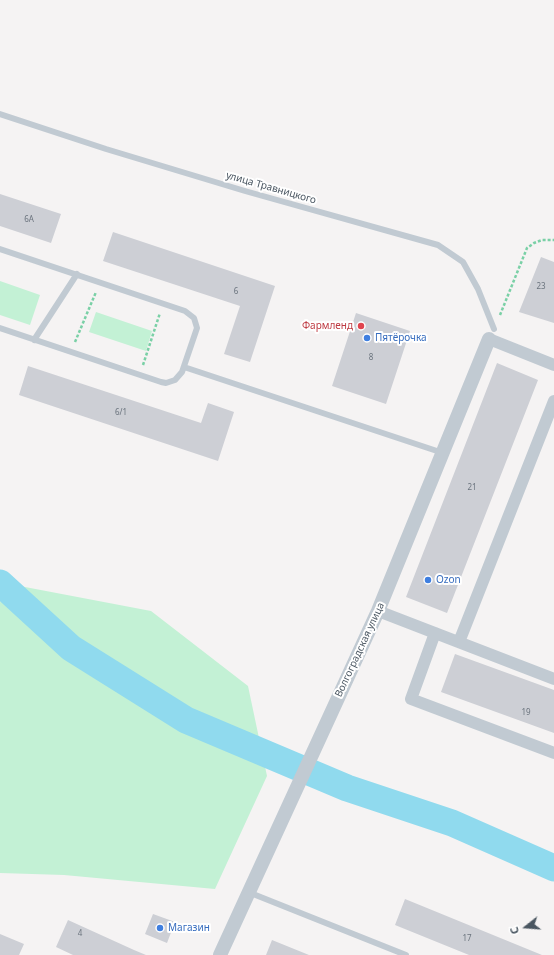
<!DOCTYPE html>
<html>
<head>
<meta charset="utf-8">
<style>
	body { margin:0 }
	#map { position:relative; width:554px; height:955px; overflow:hidden; background:#f5f3f3; font-family:"Noto Sans",sans-serif }
	canvas { display:block }
	.north { position:absolute; left:506px; top:907px; width:40px; height:40px; -webkit-text-stroke:3px #fff; paint-order:stroke; rotate:253deg; font-size:11px; font-weight:700; line-height:16px; text-align:center; color:#4a5661 }
	.north::after { content:''; display:block; margin:auto; width:14px; height:18px; background:#4a5661; clip-path:polygon(50% 0,100% 100%,50% 72%,0 100%) }
</style>
</head>
<body>
<div id="map">
<canvas width="554" height="955"></canvas>
<div class="north">С</div>
</div>
<script>
const c = document.querySelector('canvas').getContext('2d');
c.lineJoin = 'round';
function fillPath(path, color) {
  c.fillStyle = color;
  c.fill(path, 'evenodd');
}
function toPath(rows) {
  const path = new Path2D();
  for (const r of rows) {
    path.moveTo(r[0], r[1]);
    for (let i = 2; i < r.length; i += 2) path.lineTo(r[i], r[i + 1]);
  }
  return path;
}
function strokePath(path, color, width, dash) {
  c.strokeStyle = color;
  c.lineWidth = width;
  c.lineCap = dash ? 'butt' : 'round';
  c.setLineDash(dash || []);
  c.stroke(path);
}
function write(font, color, halo, rows, align = 'center') {
  c.font = font + ' "Noto Sans",sans-serif';
  c.lineWidth = 4;
  c.setLineDash([]);
  c.textBaseline = 'middle';
  c.strokeStyle = halo;
  c.fillStyle = color;
  for (const [text, x, y, turn = 0] of rows) {
    c.save();
    c.translate(x, y);
    c.rotate((+turn || 0) * Math.PI / 180);
    c.textAlign = isNaN(turn) ? turn : align;
    if (halo) c.strokeText(text, 0, 0);
    c.fillText(text, 0, 0);
    c.restore();
  }
}
fillPath(toPath([
	[0,281,40,295,30,325,0,315],
	[96,312,152,331,146,351,89,332],
	[4,583,151,611,248,686,267,776,215,889,64,875,0,873,0,603]
]), '#c3f1d5');
strokePath(toPath([
	[0,583,71,648,186,720,347,788,452,823,554,868]
]), '#90daee', 27);
fillPath(toPath([
	[0,194,61,214,51,243,0,226],
	[113,232,275,286,250,362,224,354,240,306,103,261],
	[541,257,554,262,554,323,519,312],
	[356,313,410,331,386,404,332,386],
	[497,363,538,380,447,613,406,597],
	[28,366,201,423,208,403,234,412,218,461,19,395],
	[455,654,554,690,554,733,441,692],
	[405,899,542,955,469,955,395,925],
	[153,914,175,922,167,943,145,934],
	[68,920,134,950,146,955,73,955,56,947],
	[0,934,24,944,19,955,0,955],
	[272,940,309,955,266,955]
]), '#cdcfd5');
strokePath(toPath([
	[500,315,527,248,534,243,542,240,554,240],
	[75,342,96,292],
	[143,365,160,313]
]), '#7ad0a6', 2.5, [3, 2]);
strokePath(toPath([
	[0,114,106,149,245,191,438,245,463,262,478,289,494,329],
	[0,249,185,311,194,318,197,328,182,372,175,380,166,383,161,382,0,328],
	[34,340,77,274],
	[184,367,443,453],
	[248,892,406,955]
]), '#c1cad2', 6);
strokePath(toPath([
	[489,339,554,365],
	[378,611,554,679],
	[435,633,411,699,554,753],
	[459,642,554,401]
]), '#c1cad2', 12);
strokePath(toPath([
	[220,955,378,611,489,339]
]), '#c1cad2', 14);
for (const [x, y, r, color] of [
	[361,326,4,"#e0444e"],
	[367,338,4,"#3f7fe0"],
	[428,580,4,"#3f7fe0"],
	[160,928,4,"#3f7fe0"]
]) {
  const dot = new Path2D();
  dot.arc(x, y, r, 0, 2 * Math.PI);
  c.fillStyle = color;
  c.fill(dot);
  strokePath(dot, '#fff', 1.5);
}
write('8px', '#6b747e', null, [
	["6А",29,220],
	["23",541,287],
	["6",236,292],
	["8",371,358],
	["6/1",121,413],
	["21",472,488],
	["19",526,713],
	["4",80,934],
	["17",467,939]
]);
write('10px', '#4a5661', '#fff', [
	["улица Травницкого",271,188,16],
	["Волгоградская улица",360,650,-65]
]);
write('10px', '#be3a42', '#fff', [
	["Фармленд",353,326]
], 'right');
write('10px', '#366cbe', '#fff', [
	["Пятёрочка",375,338],
	["Ozon",436,580],
	["Магазин",168,928]
], 'left');
</script>
</body>
</html>
